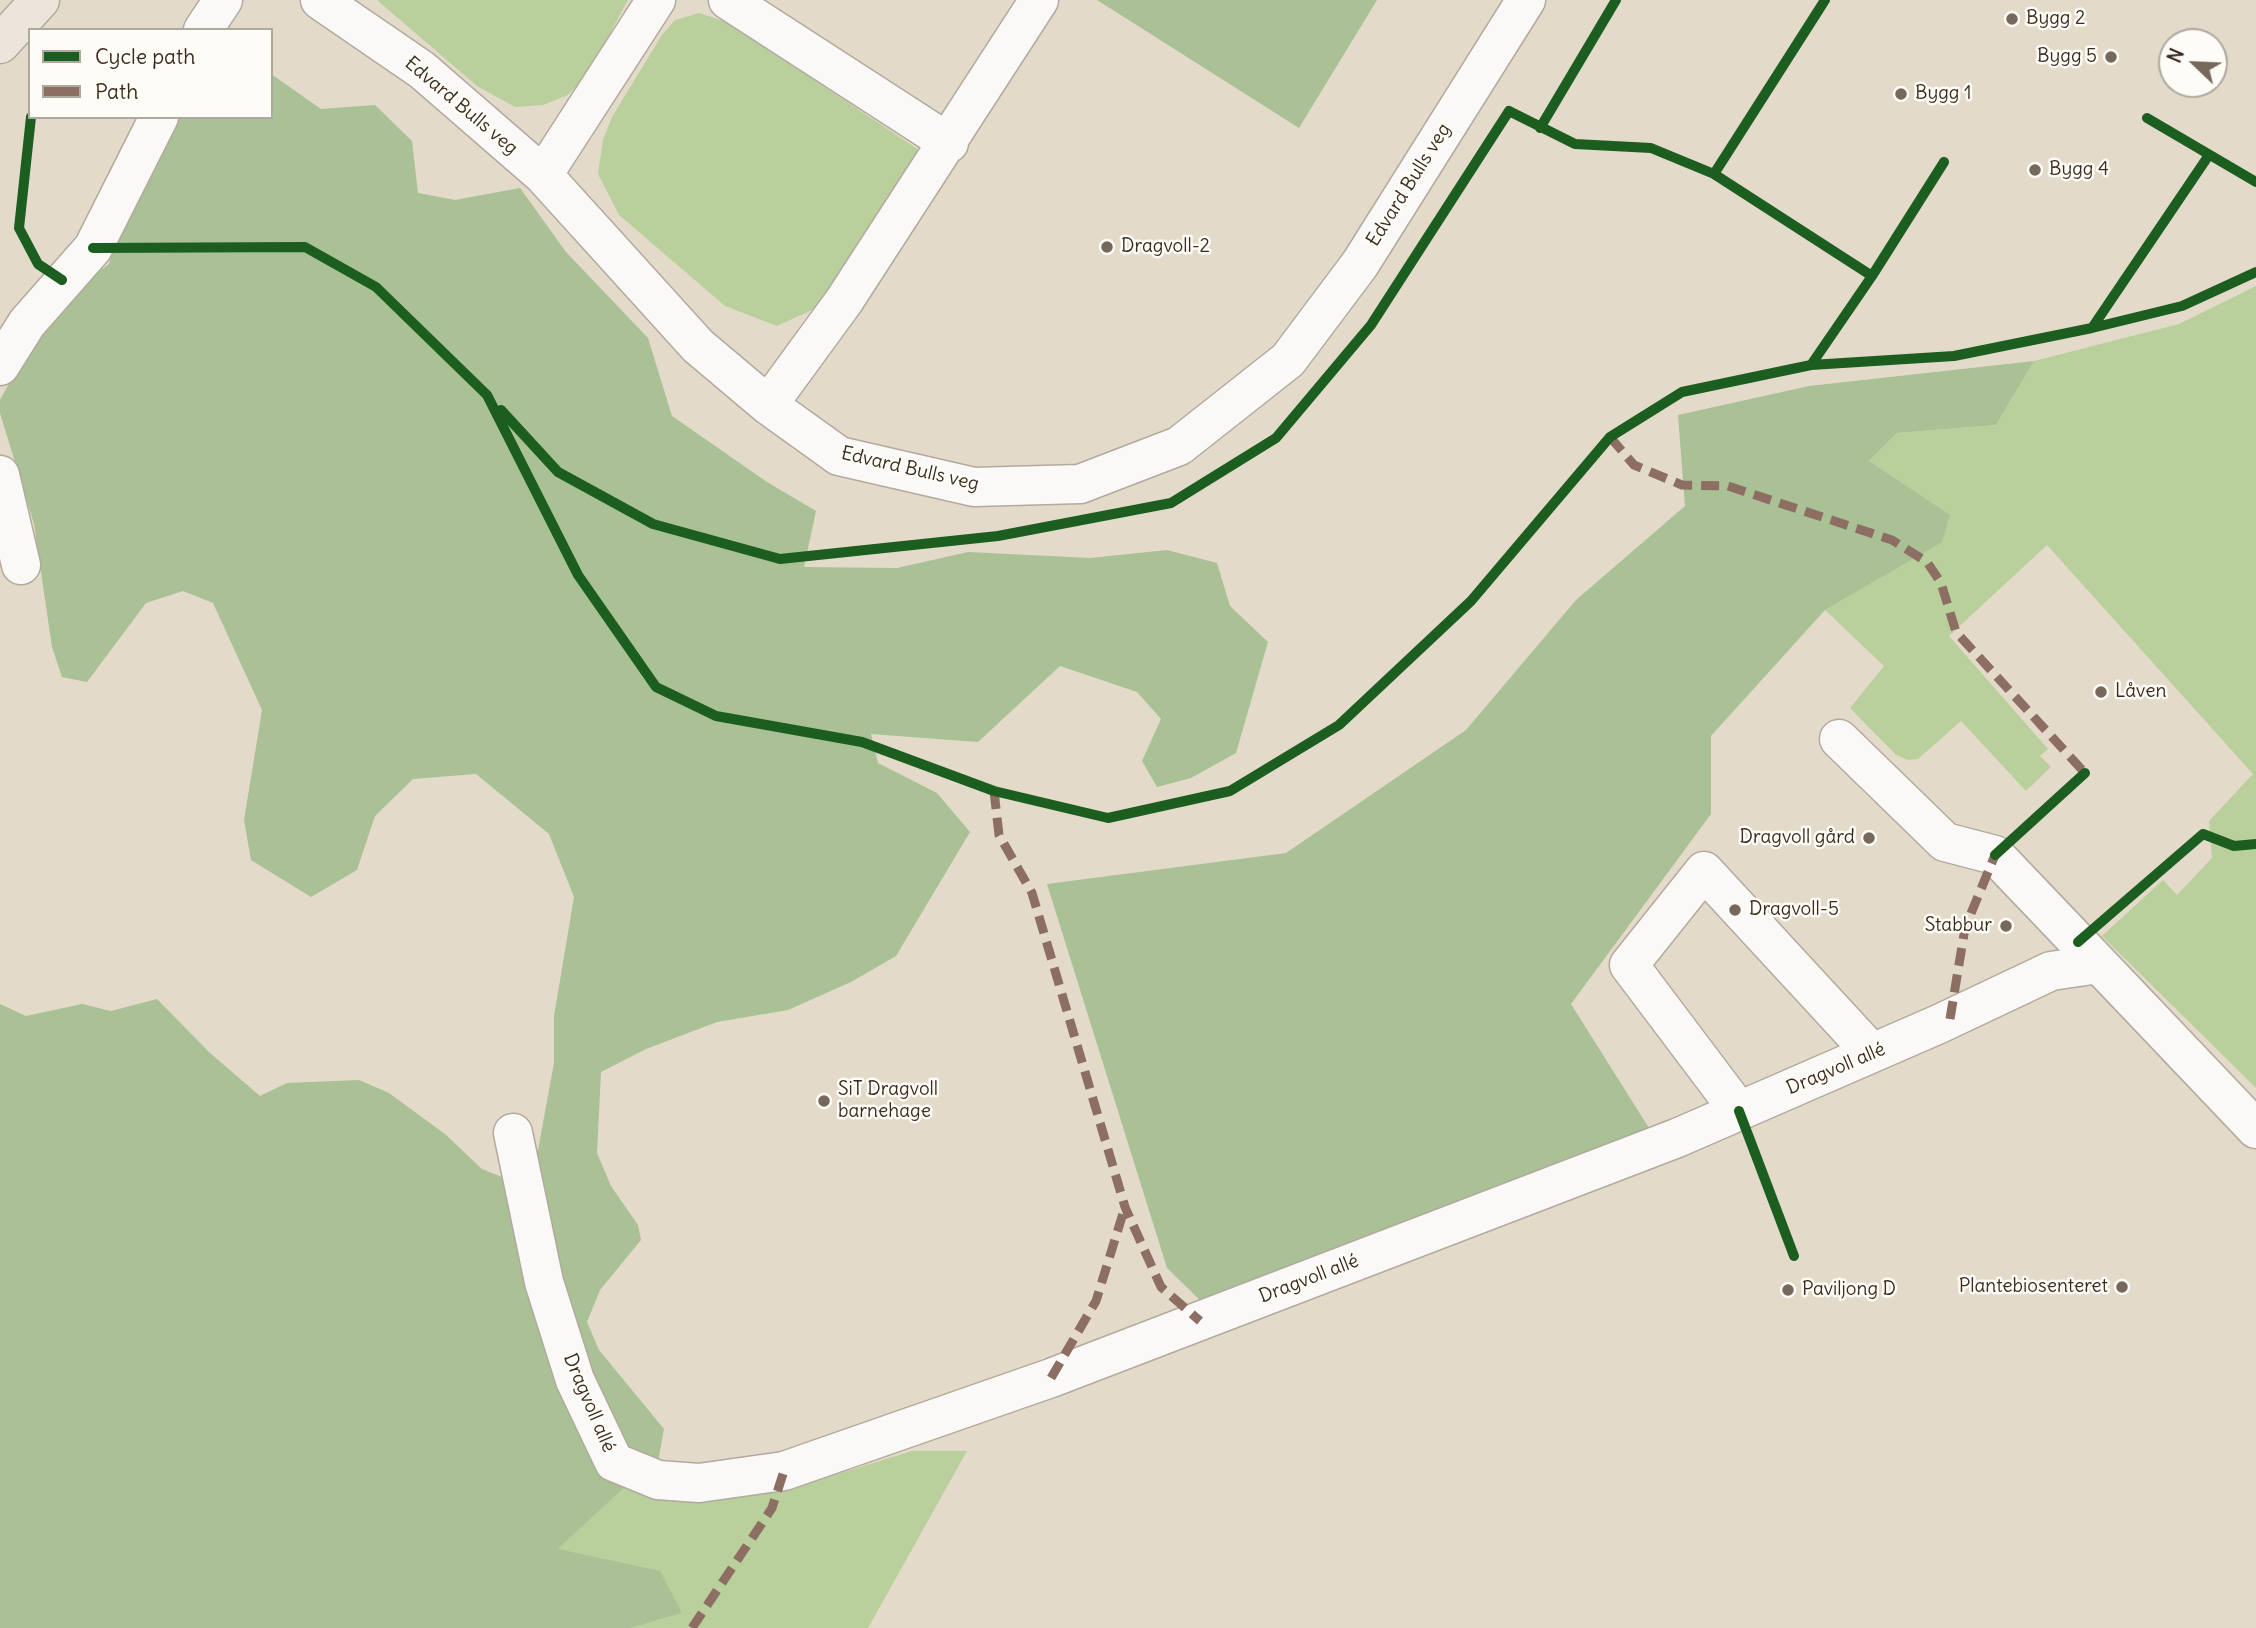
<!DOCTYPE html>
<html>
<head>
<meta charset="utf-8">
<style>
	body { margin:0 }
	#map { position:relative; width:2256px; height:1628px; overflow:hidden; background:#e4dac9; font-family:Delius,sans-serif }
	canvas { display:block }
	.legend { position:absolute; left:28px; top:28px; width:245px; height:91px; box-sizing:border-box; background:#fdfcf7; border:2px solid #afa8a0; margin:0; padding:9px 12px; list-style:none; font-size:21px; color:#3b2a1e }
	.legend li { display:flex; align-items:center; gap:14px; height:35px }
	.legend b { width:35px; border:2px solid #afa8a0 }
	.north { position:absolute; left:2158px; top:28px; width:70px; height:70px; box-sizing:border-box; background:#fdfcf7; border:2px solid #afa8a0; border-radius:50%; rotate:293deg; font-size:19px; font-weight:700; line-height:28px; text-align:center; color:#3b2a1e }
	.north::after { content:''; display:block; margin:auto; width:24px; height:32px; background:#76685a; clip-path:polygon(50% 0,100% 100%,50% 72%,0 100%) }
</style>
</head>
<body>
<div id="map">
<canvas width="2256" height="1628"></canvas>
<ul class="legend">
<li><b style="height:9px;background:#1b5e20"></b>Cycle path</li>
<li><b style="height:9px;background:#8d6e63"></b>Path</li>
</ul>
<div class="north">N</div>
</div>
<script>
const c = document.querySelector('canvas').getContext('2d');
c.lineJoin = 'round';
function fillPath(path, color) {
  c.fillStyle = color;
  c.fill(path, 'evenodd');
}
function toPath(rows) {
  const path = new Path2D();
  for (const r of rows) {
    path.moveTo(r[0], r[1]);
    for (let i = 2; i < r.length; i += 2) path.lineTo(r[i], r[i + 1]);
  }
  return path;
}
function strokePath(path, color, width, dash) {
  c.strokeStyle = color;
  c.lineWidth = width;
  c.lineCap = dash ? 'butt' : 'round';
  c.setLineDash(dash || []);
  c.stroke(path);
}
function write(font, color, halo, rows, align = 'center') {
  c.font = font + ' Delius,sans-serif';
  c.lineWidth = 5;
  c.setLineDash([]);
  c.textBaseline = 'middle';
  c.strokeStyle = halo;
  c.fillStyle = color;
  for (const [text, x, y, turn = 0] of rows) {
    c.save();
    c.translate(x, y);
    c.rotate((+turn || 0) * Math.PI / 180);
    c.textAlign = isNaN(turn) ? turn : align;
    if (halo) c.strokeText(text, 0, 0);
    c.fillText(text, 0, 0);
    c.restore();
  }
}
fillPath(toPath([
	[377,0,628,0,588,74,568,95,543,105,515,107,477,86],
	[699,13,727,22,919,150,825,304,777,326,725,306,619,215,598,174,603,140,612,117,662,35,675,20],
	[2256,286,2256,1088,2102,936,2163,880,2177,895,2212,858,2209,821,2253,774,2047,545,1949,636,2048,749,2040,756,2051,767,2026,791,1961,721,1918,759,1908,760,1896,755,1850,708,1884,666,1825,610,1942,541,1949,515,1869,461,1897,433,1996,425,2034,361,2179,324],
	[912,1451,967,1451,868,1628,631,1628,682,1613,558,1549,626,1486,713,1494,811,1482]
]), '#b9d09c');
fillPath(toPath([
	[1097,0,1377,0,1299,128],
	[271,74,321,109,375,105,412,141,418,193,455,200,520,188,566,252,648,338,672,416,767,482,816,511,804,567,897,568,968,552,1090,558,1167,550,1217,563,1230,606,1268,642,1236,753,1191,778,1157,787,1142,761,1161,719,1137,692,1060,666,978,742,871,734,878,763,937,793,970,832,896,956,851,982,788,1010,717,1022,646,1049,601,1072,597,1153,611,1186,638,1225,641,1240,600,1290,587,1322,599,1350,664,1429,657,1467,626,1486,558,1549,660,1571,682,1613,631,1628,0,1628,0,1004,26,1016,82,1004,111,1011,157,999,210,1053,260,1096,287,1083,359,1080,389,1093,445,1134,482,1169,509,1180,538,1150,554,1063,554,1016,574,897,549,834,476,774,413,779,375,816,357,870,311,897,251,860,244,820,262,710,213,603,183,591,146,603,87,682,62,677,52,647,34,524,0,413,0,400,37,333,74,290,109,264,123,219,174,117,271,117],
	[2034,361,1996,425,1897,433,1869,461,1950,515,1942,542,1825,610,1711,736,1711,814,1571,1004,1649,1128,1207,1307,1167,1268,1047,884,1286,853,1466,730,1576,600,1685,506,1678,415,1809,386]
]), '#a9c194');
const minor = toPath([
	[320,0,422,70,543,175,698,346,768,405,839,456,974,487,1080,484,1179,446,1288,360,1360,264,1526,0],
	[728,0,949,143],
	[203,30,223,0],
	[543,175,656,0],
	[0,366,27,323,93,248,159,117],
	[768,405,844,301,1039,0],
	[0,475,21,565],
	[1839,739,1945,842,1995,855,2099,964],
	[1739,1111,1629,965,1704,871,1872,1053],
	[513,1133,544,1282,575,1380,614,1462,658,1480,699,1483,784,1471,1051,1378,1677,1138,1939,1024,2051,971,2099,964,2256,1129]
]);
const major = toPath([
	[0,44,40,0]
]);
strokePath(minor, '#b2aa9e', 41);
strokePath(major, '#b2aa9e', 41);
strokePath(minor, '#fbf9f7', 38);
strokePath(major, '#ede4dc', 38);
strokePath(toPath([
	[1610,437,1634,465,1682,485,1728,486,1892,540,1927,562,1941,583,1956,632,2085,773],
	[994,791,999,835,1032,893,1125,1207,1161,1287,1200,1321],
	[1950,1019,1965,928,1995,855],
	[1051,1378,1096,1301,1125,1207],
	[692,1628,772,1508,784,1471]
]), '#8d6e63', 9, [18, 9]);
strokePath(toPath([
	[31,117,19,228,38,264,62,280],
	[2147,118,2256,182],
	[1540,128,1616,0],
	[1714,174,1825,0],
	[93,248,305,247,376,287,487,395,578,575,656,687,716,716,862,742,994,791,1108,818,1230,791,1339,725,1471,601,1610,437,1682,392,1811,365,1954,356,2092,328,2182,306,2256,272],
	[2092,328,2209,155],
	[1811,365,1872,276],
	[501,410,558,472,653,524,780,559,998,536,1171,503,1276,438,1371,325,1509,111,1575,144,1651,148,1714,174,1872,276,1944,162],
	[1995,855,2085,773],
	[2078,942,2203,834,2234,846,2256,844],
	[1739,1111,1794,1256]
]), '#1b5e20', 10);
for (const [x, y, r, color] of [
	[2012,19,7,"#76685a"],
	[2111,57,7,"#76685a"],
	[1901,94,7,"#76685a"],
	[2035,170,7,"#76685a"],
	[1107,247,7,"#76685a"],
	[2101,692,7,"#76685a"],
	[1869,838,7,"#76685a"],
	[1735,910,7,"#76685a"],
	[2006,926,7,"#76685a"],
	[824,1101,7,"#76685a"],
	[2122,1287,7,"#76685a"],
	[1788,1290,7,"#76685a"]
]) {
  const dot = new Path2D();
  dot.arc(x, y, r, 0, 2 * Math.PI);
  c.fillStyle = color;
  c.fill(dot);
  strokePath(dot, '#fdfcf7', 2.5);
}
write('19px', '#3b2a1e', '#fdfcf7', [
	["Bygg 2",2026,19],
	["Bygg 5",2097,57,"right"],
	["Bygg 1",1915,94],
	["Bygg 4",2049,170],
	["Dragvoll-2",1121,247],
	["Låven",2115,692],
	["Dragvoll gård",1855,838,"right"],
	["Dragvoll-5",1749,910],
	["Stabbur",1992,926,"right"],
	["SiT Dragvoll",838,1090],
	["barnehage",838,1112],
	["Plantebiosenteret",2108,1287,"right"],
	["Paviljong D",1802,1290]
], 'left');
write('19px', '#3b2a1e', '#fdfcf7', [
	["Edvard Bulls veg",461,106,40],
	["Edvard Bulls veg",1409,185,-58],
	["Edvard Bulls veg",910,469,13],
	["Dragvoll allé",1836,1069,-23],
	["Dragvoll allé",1309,1279,-21],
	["Dragvoll allé",589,1403,67]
]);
</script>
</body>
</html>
